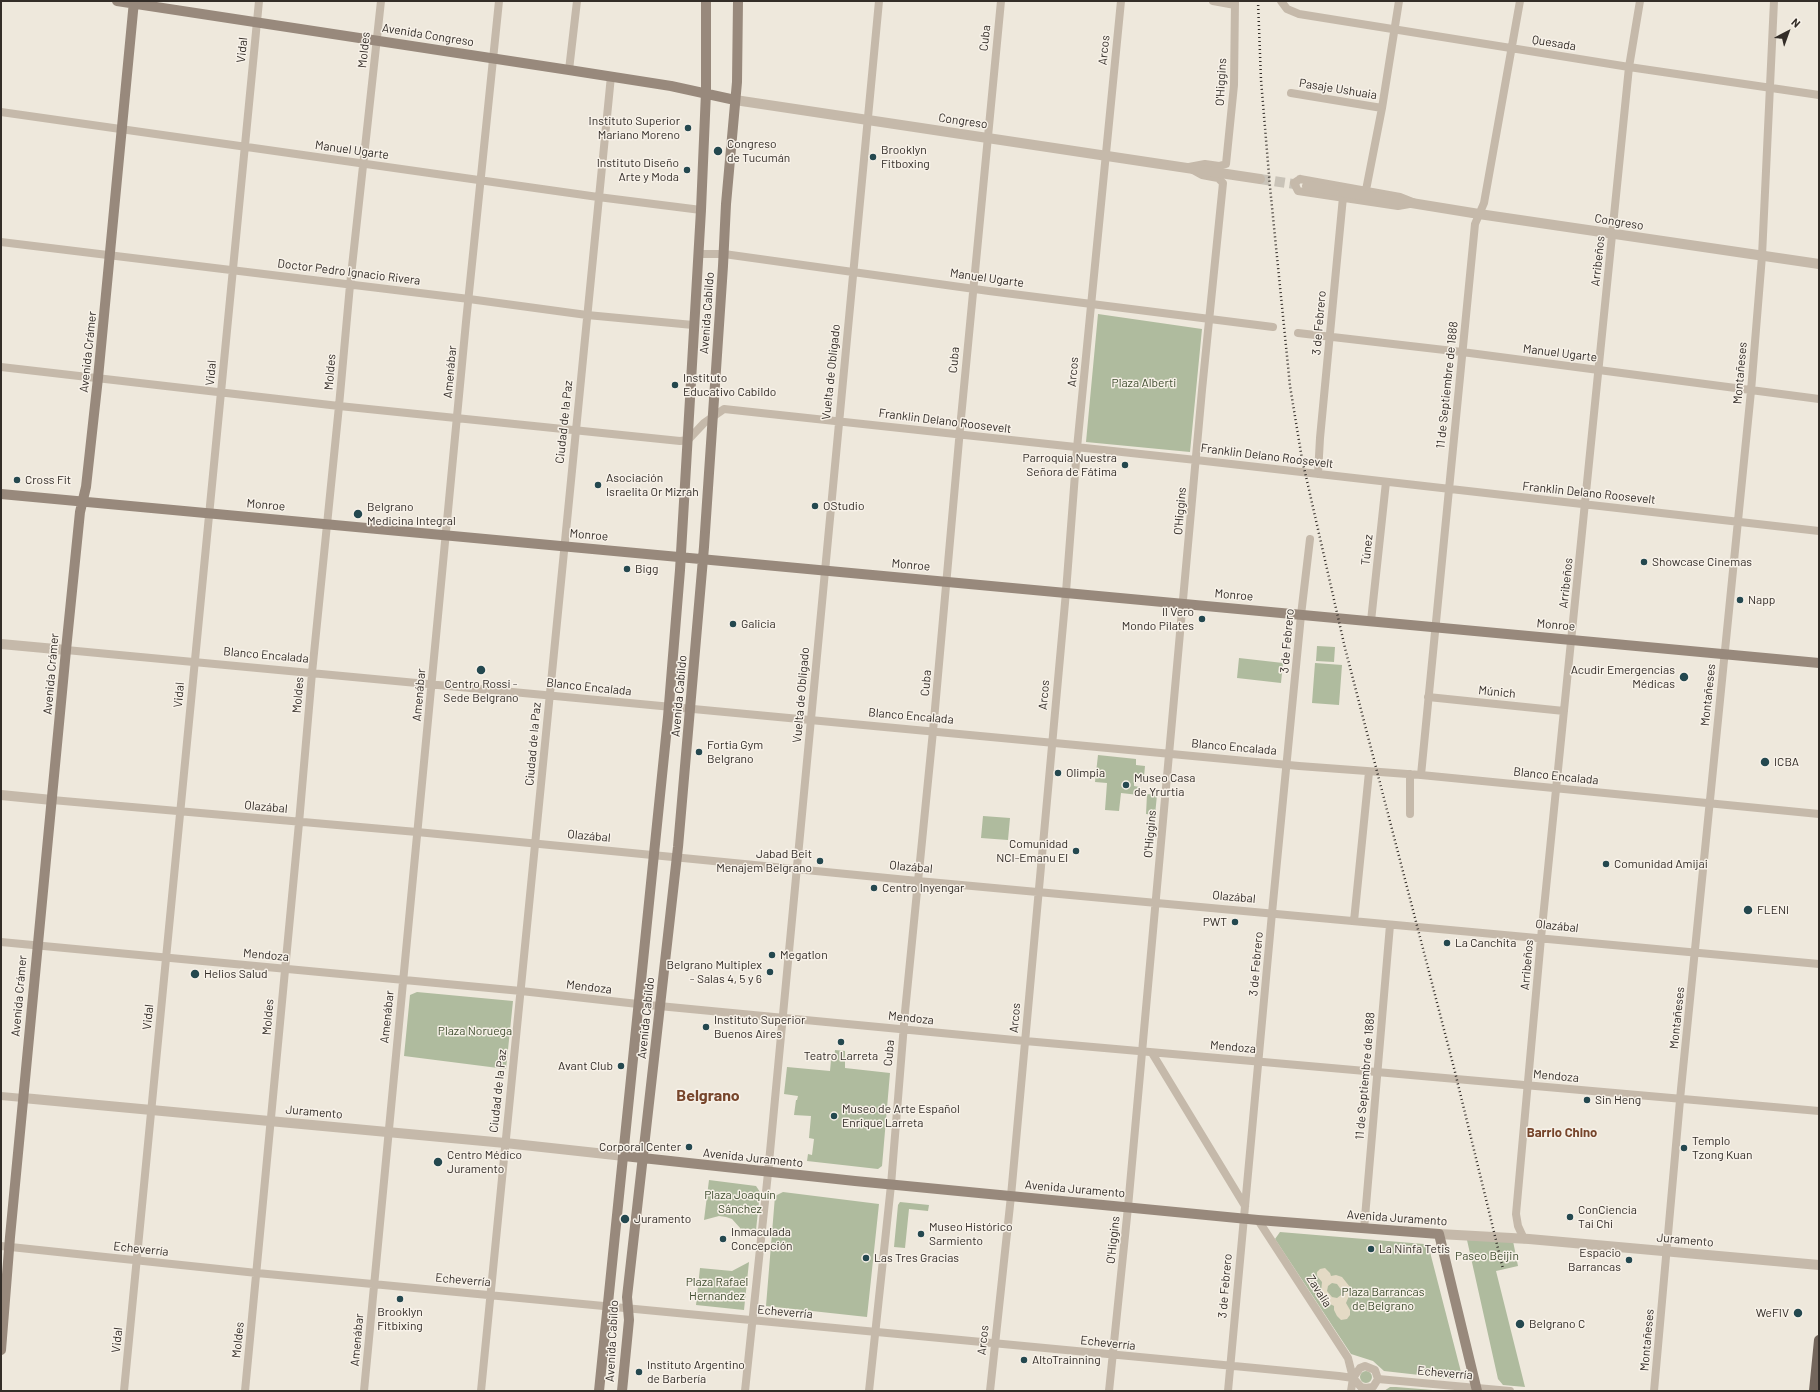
<!DOCTYPE html>
<html>
<head>
<meta charset="utf-8">
<style>
	body { margin:0 }
	#map { position:relative; width:1820px; height:1392px; overflow:hidden; background:#eee8dc; font-family:Barlow,sans-serif }
	canvas { display:block }
	.frame { position:absolute; inset:0; border:2px solid #332d28; pointer-events:none }
	.north { position:absolute; left:1768px; top:12px; width:40px; height:40px; -webkit-text-stroke:3px #f7f1e8; paint-order:stroke; rotate:41deg; font-size:11px; font-weight:700; line-height:16px; text-align:center; color:#332d28 }
	.north::after { content:''; display:block; margin:auto; width:14px; height:18px; background:#332d28; clip-path:polygon(50% 0,100% 100%,50% 72%,0 100%) }
</style>
</head>
<body>
<div id="map">
<canvas width="1820" height="1392"></canvas>
<div class="frame"></div>
<div class="north">N</div>
</div>
<script>
const c = document.querySelector('canvas').getContext('2d');
c.lineJoin = 'round';
function fillPath(path, color) {
  c.fillStyle = color;
  c.fill(path, 'evenodd');
}
function toPath(rows) {
  const path = new Path2D();
  for (const r of rows) {
    if (r.length === 3) {
      path.moveTo(r[0] + r[2], r[1]);
      path.arc(r[0], r[1], r[2], 0, 2 * Math.PI);
      continue;
    }
    path.moveTo(r[0], r[1]);
    for (let i = 2; i < r.length; i += 2) path.lineTo(r[i], r[i + 1]);
  }
  return path;
}
function strokePath(path, color, width, dash) {
  c.strokeStyle = color;
  c.lineWidth = width;
  c.lineCap = dash ? 'butt' : 'round';
  c.setLineDash(dash || []);
  c.stroke(path);
}
function write(font, color, halo, rows, align = 'center') {
  c.font = font + ' Barlow,sans-serif';
  c.lineWidth = 3;
  c.setLineDash([]);
  c.textBaseline = 'middle';
  c.strokeStyle = halo;
  c.fillStyle = color;
  for (const [text, x, y, turn = 0] of rows) {
    c.save();
    c.translate(x, y);
    c.rotate((+turn || 0) * Math.PI / 180);
    c.textAlign = isNaN(turn) ? turn : align;
    if (halo) c.strokeText(text, 0, 0);
    c.fillText(text, 0, 0);
    c.restore();
  }
}
fillPath(toPath([
	[1098,314,1202,329,1190,452,1086,442],
	[1317,646,1335,647,1334,662,1316,661],
	[1239,658,1283,663,1281,683,1237,678],
	[1315,663,1342,665,1339,705,1312,703],
	[1098,755,1136,759,1136,765,1145,766,1144,777,1134,777,1134,786,1140,787,1139,795,1121,793,1119,811,1105,810,1107,783,1095,782],
	[1147,794,1157,795,1155,815,1146,814],
	[983,816,1010,818,1008,840,981,838],
	[417,992,513,1001,506,1069,404,1056,410,995],
	[835,1050,845,1051,845,1068,890,1073,882,1166,878,1169,807,1161,808,1154,812,1155,814,1139,809,1138,811,1116,794,1115,796,1100,797,1100,798,1096,784,1094,787,1067,830,1071,831,1060,834,1060],
	[709,1180,756,1186,760,1192,756,1230,741,1229,732,1219,726,1217,719,1216,704,1220],
	[783,1192,879,1204,867,1317,766,1306,775,1196],
	[900,1202,929,1205,928,1211,909,1209,905,1248,894,1247,898,1205],
	[1280,1232,1424,1244,1430,1252,1461,1372,1455,1379,1384,1371,1373,1361,1351,1354,1275,1239],
	[1467,1240,1513,1241,1518,1266,1496,1271,1525,1387,1503,1385,1498,1379],
	[749,1262,744,1310,696,1305,700,1268,732,1271],
	[1366,1377,6],
	[1390,1387,1396,1387,1445,1391,1384,1391]
]), '#afbb9e');
fillPath(toPath([
	[1325,1268,1330,1273,1331,1276,1336,1275,1342,1277,1350,1287,1350,1294,1346,1303,1350,1310,1350,1315,1347,1319,1341,1320,1337,1316,1334,1310,1334,1306,1330,1304,1321,1292,1322,1282,1317,1276,1317,1272,1320,1269],
	[1332,1283,1337,1284,1342,1291,1341,1295,1337,1298,1332,1297,1327,1291,1328,1286]
]), '#e4dac5');
strokePath(toPath([
	[1260,179,1307,186]
]), '#c9c3b8', 10, [10, 5]);
strokePath(toPath([
	[1213,1,1235,5],
	[1281,1,1287,9,1299,14,1629,67,1819,95],
	[569,70,577,1],
	[1291,93,1382,108],
	[1,112,598,197,701,210],
	[1189,167,1205,164,1219,166,1226,164,1234,85,1235,1],
	[1300,179,1400,197,1415,203,1398,206,1298,191,1294,183,1300,179],
	[1366,190,1382,108,1399,1],
	[1,242,469,299,587,315,693,325],
	[698,254,724,254,989,291,1273,327],
	[1298,333,1462,352,1819,399],
	[1,367,339,406,680,441,688,440,704,423,724,409,1196,460,1819,531],
	[1318,474,1320,438,1343,197],
	[1371,621,1386,482],
	[66,650,1299,766,1421,775,1819,814],
	[1428,697,1564,711],
	[1421,775,1475,224,1484,203,1520,1],
	[52,800,417,832,918,881,1819,964],
	[1410,814,1410,774],
	[1354,921,1369,772],
	[1,942,521,991,638,1004,1025,1041,1819,1111],
	[1152,1053,1245,1206],
	[1,1096,23,1098],
	[1258,1220,1348,1358,1353,1378,1351,1391],
	[1364,1229,1390,925],
	[1524,1239,1518,1226,1516,1214,1541,938,1629,67,1640,1],
	[1,1246,257,1273,1339,1376,1353,1378,1361,1387,1365,1388,1373,1387,1378,1379,1375,1370,1365,1366,1360,1368,1353,1378],
	[1378,1379,1510,1391],
	[124,1391,259,1],
	[245,1391,299,823,312,673,339,406,350,285,381,1],
	[364,1391,466,322,499,1],
	[481,1391,611,76],
	[745,1391,768,1173,879,1],
	[869,1391,891,1185,905,1012,933,731,961,418,1001,1],
	[990,1391,1011,1196,1066,592,1077,448,1121,1],
	[1109,1391,1128,1207,1202,390,1223,183,1218,178,1202,175,1193,170],
	[1228,1391,1272,913,1301,615,1310,539],
	[1654,1391,1681,1089,1751,391,1762,256,1774,1]
]), '#c5b9aa', 8);
strokePath(toPath([
	[735,100,1260,179],
	[1307,186,1479,214,1819,264],
	[1,644,66,650],
	[1,795,52,800],
	[23,1098,505,1143,624,1156],
	[1439,1234,1529,1239,1819,1265]
]), '#c5b9aa', 10);
strokePath(toPath([
	[117,1,569,70,671,86,735,100],
	[1,494,1819,663],
	[624,1156,855,1181,1258,1220,1439,1234,1477,1391],
	[1,1350,10,1237,66,650,80,512,86,487,98,378,134,1],
	[599,1391,668,717,680,570,701,210,706,92,706,1],
	[622,1391,629,1320,627,1297,678,847,704,547,723,266,726,204,737,82,738,1]
]), '#98897c', 10);
strokePath(toPath([
	[1814,1391,1819,1340]
]), '#73665c', 10);
strokePath(toPath([
	[1258,1,1261,80,1270,187,1290,386,1302,459,1345,648,1455,1072,1503,1269]
]), '#332d28', 2.5, [1, 3]);
for (const [x, y, r, color] of [
	[688,128,4,"#24484f"],
	[718,151,5,"#24484f"],
	[873,157,4,"#24484f"],
	[687,170,4,"#24484f"],
	[675,385,4,"#24484f"],
	[1125,465,4,"#24484f"],
	[17,480,4,"#24484f"],
	[598,485,4,"#24484f"],
	[815,506,4,"#24484f"],
	[358,514,5,"#24484f"],
	[1644,562,4,"#24484f"],
	[627,569,4,"#24484f"],
	[1740,600,4,"#24484f"],
	[1202,619,4,"#24484f"],
	[733,624,4,"#24484f"],
	[481,670,5,"#24484f"],
	[1684,677,5,"#24484f"],
	[699,752,4,"#24484f"],
	[1765,762,5,"#24484f"],
	[1058,773,4,"#24484f"],
	[1126,785,4,"#24484f"],
	[1076,851,4,"#24484f"],
	[820,861,4,"#24484f"],
	[1606,864,4,"#24484f"],
	[874,888,4,"#24484f"],
	[1748,910,5,"#24484f"],
	[1235,922,4,"#24484f"],
	[1447,943,4,"#24484f"],
	[772,955,4,"#24484f"],
	[770,972,4,"#24484f"],
	[195,974,5,"#24484f"],
	[706,1027,4,"#24484f"],
	[841,1042,4,"#24484f"],
	[621,1066,4,"#24484f"],
	[1587,1100,4,"#24484f"],
	[834,1116,4,"#24484f"],
	[689,1147,4,"#24484f"],
	[1684,1148,4,"#24484f"],
	[438,1162,5,"#24484f"],
	[1570,1217,4,"#24484f"],
	[625,1219,5,"#24484f"],
	[921,1234,4,"#24484f"],
	[723,1239,4,"#24484f"],
	[1371,1249,4,"#24484f"],
	[866,1258,4,"#24484f"],
	[1629,1260,4,"#24484f"],
	[400,1299,4,"#24484f"],
	[1798,1313,5,"#24484f"],
	[1520,1324,5,"#24484f"],
	[1024,1360,4,"#24484f"],
	[639,1372,4,"#24484f"]
]) {
  const dot = new Path2D();
  dot.arc(x, y, r, 0, 2 * Math.PI);
  c.fillStyle = color;
  c.fill(dot);
  strokePath(dot, '#f7f1e8', 1.5);
}
write('12px', '#332d28', '#f7f1e8', [
	["Avenida Congreso",428,35,9],
	["Cuba",985,38,-84],
	["Quesada",1554,43,9],
	["Vidal",242,50,-84],
	["Moldes",364,50,-84],
	["Arcos",1104,50,-84],
	["O'Higgins",1221,82,-87],
	["Pasaje Ushuaia",1338,89,9],
	["Congreso",963,121,8],
	["Manuel Ugarte",352,150,8],
	["Congreso",1619,222,9],
	["Arribeños",1598,261,-84],
	["Doctor Pedro Ignacio Rivera",349,272,7],
	["Manuel Ugarte",987,278,8],
	["Avenida Cabildo",707,313,-86],
	["3 de Febrero",1319,323,-85],
	["Avenida Crámer",88,352,-84],
	["Manuel Ugarte",1560,353,7],
	["Cuba",954,360,-85],
	["Moldes",330,372,-85],
	["Amenábar",450,372,-85],
	["Vuelta de Obligado",831,372,-84],
	["Arcos",1073,372,-85],
	["Vidal",211,373,-85],
	["Montañeses",1740,373,-85],
	["11 de Septiembre de 1888",1447,385,-84],
	["Franklin Delano Roosevelt",945,421,7],
	["Ciudad de la Paz",564,422,-84],
	["Franklin Delano Roosevelt",1267,456,7],
	["Franklin Delano Roosevelt",1589,493,6],
	["Monroe",266,505,5],
	["O'Higgins",1180,511,-85],
	["Monroe",589,535,5],
	["Túnez",1367,550,-84],
	["Monroe",911,565,5],
	["Arribeños",1566,583,-84],
	["Monroe",1234,595,5],
	["Monroe",1556,625,5],
	["3 de Febrero",1287,641,-85],
	["Blanco Encalada",266,655,5],
	["Avenida Crámer",51,674,-85],
	["Cuba",926,683,-85],
	["Blanco Encalada",589,687,6],
	["Múnich",1497,692,6],
	["Vidal",179,695,-85],
	["Moldes",298,695,-85],
	["Amenábar",419,695,-85],
	["Vuelta de Obligado",801,695,-85],
	["Arcos",1044,695,-85],
	["Montañeses",1708,695,-84],
	["Avenida Cabildo",679,696,-85],
	["Blanco Encalada",911,716,5],
	["Ciudad de la Paz",533,744,-85],
	["Blanco Encalada",1234,747,5],
	["Blanco Encalada",1556,776,6],
	["Olazábal",266,807,5],
	["O'Higgins",1150,834,-85],
	["Olazábal",589,836,5],
	["Olazábal",911,867,5],
	["Olazábal",1234,897,5],
	["Olazábal",1557,926,6],
	["Mendoza",266,955,5],
	["3 de Febrero",1256,964,-85],
	["Arribeños",1527,965,-85],
	["Mendoza",589,987,7],
	["Avenida Crámer",19,996,-85],
	["Vidal",148,1017,-84],
	["Moldes",268,1017,-85],
	["Amenábar",387,1017,-84],
	["Avenida Cabildo",646,1018,-84],
	["Mendoza",911,1018,6],
	["Arcos",1015,1018,-85],
	["Montañeses",1677,1018,-84],
	["Mendoza",1233,1047,5],
	["Cuba",889,1053,-85],
	["11 de Septiembre de 1888",1365,1076,-85],
	["Mendoza",1556,1076,5],
	["Ciudad de la Paz",498,1091,-84],
	["Juramento",314,1112,5],
	["Avenida Juramento",753,1158,6],
	["Avenida Juramento",1075,1189,5],
	["Avenida Juramento",1397,1218,4],
	["O'Higgins",1113,1240,-84],
	["Juramento",1685,1240,5],
	["Echeverría",141,1249,6],
	["Echeverría",463,1280,5],
	["3 de Febrero",1225,1286,-85],
	["Zavalía",1319,1291,57],
	["Echeverría",785,1312,5],
	["Vidal",117,1340,-84],
	["Moldes",238,1340,-84],
	["Amenábar",357,1340,-85],
	["Arcos",983,1340,-84],
	["Montañeses",1647,1340,-85],
	["Avenida Cabildo",612,1341,-87],
	["Echeverría",1108,1343,6],
	["Echeverría",1445,1373,5]
]);
write('12px', '#332d28', '#f7f1e8', [
	["Instituto Superior",680,121,"right"],
	["Mariano Moreno",680,135,"right"],
	["Congreso",727,144],
	["de Tucumán",727,158],
	["Brooklyn",881,150],
	["Fitboxing",881,164],
	["Instituto Diseño",679,163,"right"],
	["Arte y Moda",679,177,"right"],
	["Instituto",683,378],
	["Educativo Cabildo",683,392],
	["Parroquia Nuestra",1117,458,"right"],
	["Señora de Fátima",1117,472,"right"],
	["Asociación",606,478],
	["Israelita Or Mizrah",606,492],
	["Cross Fit",25,480],
	["OStudio",823,506],
	["Belgrano",367,507],
	["Medicina Integral",367,521],
	["Showcase Cinemas",1652,562],
	["Bigg",635,569],
	["Napp",1748,600],
	["Il Vero",1194,612,"right"],
	["Mondo Pilates",1194,626,"right"],
	["Galicia",741,624],
	["Acudir Emergencias",1675,670,"right"],
	["Médicas",1675,684,"right"],
	["Centro Rossi -",481,684,"center"],
	["Sede Belgrano",481,698,"center"],
	["Fortia Gym",707,745],
	["Belgrano",707,759],
	["ICBA",1774,762],
	["Olimpia",1066,773],
	["Museo Casa",1134,778],
	["de Yrurtia",1134,792],
	["Comunidad",1068,844,"right"],
	["NCI-Emanu El",1068,858,"right"],
	["Jabad Beit",812,854,"right"],
	["Menajem Belgrano",812,868,"right"],
	["Comunidad Amijai",1614,864],
	["Centro Inyengar",882,888],
	["FLENI",1757,910],
	["PWT",1227,922,"right"],
	["La Canchita",1455,943],
	["Megatlon",780,955],
	["Belgrano Multiplex",762,965,"right"],
	["- Salas 4, 5 y 6",762,979,"right"],
	["Helios Salud",204,974],
	["Instituto Superior",714,1020],
	["Buenos Aires",714,1034],
	["Teatro Larreta",841,1056,"center"],
	["Avant Club",613,1066,"right"],
	["Sin Heng",1595,1100],
	["Museo de Arte Español",842,1109],
	["Enrique Larreta",842,1123],
	["Templo",1692,1141],
	["Tzong Kuan",1692,1155],
	["Corporal Center",681,1147,"right"],
	["Centro Médico",447,1155],
	["Juramento",447,1169],
	["ConCiencia",1578,1210],
	["Tai Chi",1578,1224],
	["Juramento",634,1219],
	["Museo Histórico",929,1227],
	["Sarmiento",929,1241],
	["Inmaculada",731,1232],
	["Concepción",731,1246],
	["La Ninfa Tetis",1379,1249],
	["Espacio",1621,1253,"right"],
	["Barrancas",1621,1267,"right"],
	["Las Tres Gracias",874,1258],
	["Brooklyn",400,1312,"center"],
	["Fitbixing",400,1326,"center"],
	["WeFIV",1789,1313,"right"],
	["Belgrano C",1529,1324],
	["AltoTrainning",1032,1360],
	["Instituto Argentino",647,1365],
	["de Barbería",647,1379]
], 'left');
write('12px', '#404e30', '#f7f1e8', [
	["Plaza Alberti",1144,383],
	["Plaza Noruega",475,1031],
	["Plaza Joaquín",740,1195],
	["Sánchez",740,1209],
	["Paseo Beijin",1487,1256],
	["Plaza Rafael",717,1282],
	["Hernandez",717,1296],
	["Plaza Barrancas",1383,1292],
	["de Belgrano",1383,1306]
]);
write('bold 13px', '#77462c', '#f7f1e8', [
	["Barrio Chino",1562,1133]
]);
write('bold 16px', '#77462c', '#f7f1e8', [
	["Belgrano",708,1096]
]);
</script>
</body>
</html>
